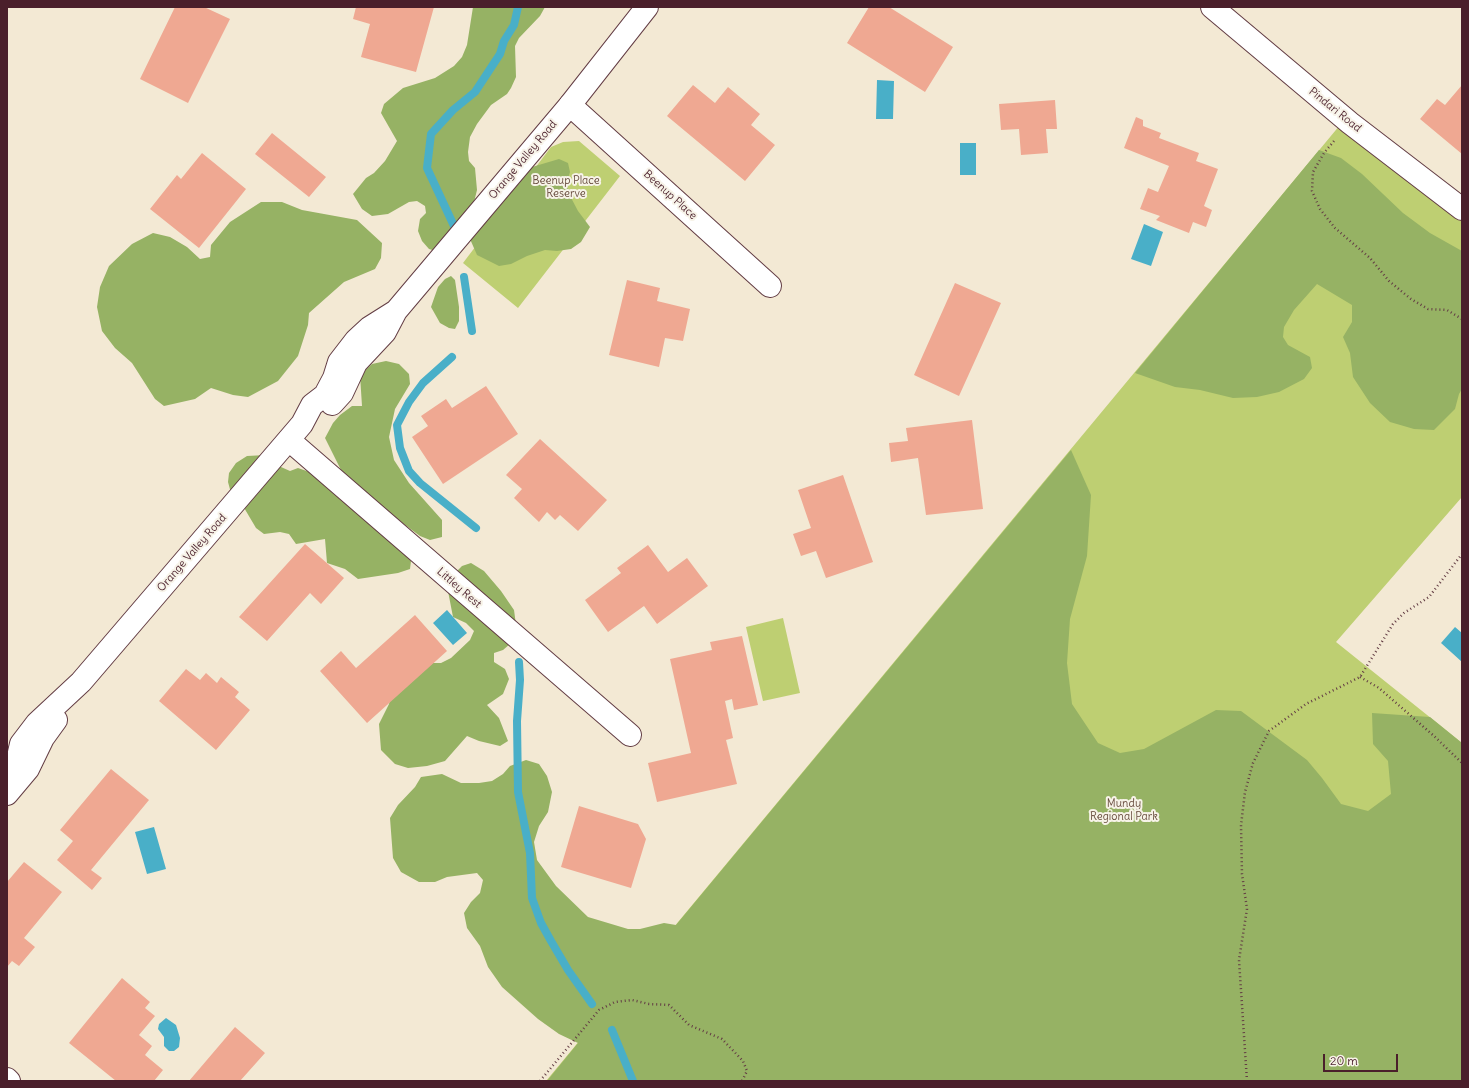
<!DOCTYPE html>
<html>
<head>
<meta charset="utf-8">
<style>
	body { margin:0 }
	#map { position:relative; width:1469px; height:1088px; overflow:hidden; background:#f3e9d4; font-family:Delius,sans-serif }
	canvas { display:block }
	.frame { position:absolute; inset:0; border:8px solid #4a1f2b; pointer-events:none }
	.scale { position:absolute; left:1323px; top:1054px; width:75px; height:18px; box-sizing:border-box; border:2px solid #4a1f2b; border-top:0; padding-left:5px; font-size:12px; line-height:14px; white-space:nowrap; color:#4a1f2b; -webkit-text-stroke:3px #f7f3e8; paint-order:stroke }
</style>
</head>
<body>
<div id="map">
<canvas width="1469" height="1088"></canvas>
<div class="frame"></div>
<div class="scale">20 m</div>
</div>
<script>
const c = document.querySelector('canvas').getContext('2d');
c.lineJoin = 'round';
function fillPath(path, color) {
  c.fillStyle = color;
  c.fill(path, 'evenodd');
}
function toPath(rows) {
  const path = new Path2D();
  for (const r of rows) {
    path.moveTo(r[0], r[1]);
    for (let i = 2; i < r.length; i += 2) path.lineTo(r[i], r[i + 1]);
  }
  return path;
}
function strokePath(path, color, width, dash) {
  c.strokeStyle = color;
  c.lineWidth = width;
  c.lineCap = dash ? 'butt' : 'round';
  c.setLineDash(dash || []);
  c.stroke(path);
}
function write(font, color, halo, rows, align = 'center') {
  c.font = font + ' Delius,sans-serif';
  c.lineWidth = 4;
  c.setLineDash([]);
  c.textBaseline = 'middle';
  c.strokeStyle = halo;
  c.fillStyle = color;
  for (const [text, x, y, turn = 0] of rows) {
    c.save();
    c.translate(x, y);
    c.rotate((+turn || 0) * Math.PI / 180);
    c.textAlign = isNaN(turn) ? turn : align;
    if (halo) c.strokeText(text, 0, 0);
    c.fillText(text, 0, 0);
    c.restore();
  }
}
fillPath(toPath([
	[1345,119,1462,209,1462,497,1336,642,1462,743,1462,1081,546,1081],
	[579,141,620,176,518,308,463,263,551,147,563,142],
	[783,618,800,693,763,701,746,627]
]), '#becf72');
fillPath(toPath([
	[473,7,545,7,540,16,519,38,515,46,516,77,511,88,507,94,491,105,477,124,470,137,468,152,469,161,475,168,477,190,474,202,436,251,429,249,422,241,418,231,420,219,426,213,425,206,417,201,409,202,388,214,372,216,362,209,353,194,366,178,374,173,385,161,397,141,381,113,384,104,403,88,435,78,454,66,462,57,467,45],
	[1319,150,1341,158,1362,174,1403,213,1430,233,1462,251,1462,389,1459,394,1455,409,1434,430,1414,429,1390,422,1370,403,1353,377,1350,353,1343,337,1352,322,1352,305,1317,284,1294,310,1284,327,1283,337,1288,345,1310,357,1312,368,1304,379,1279,392,1257,397,1233,398,1200,390,1175,387,1135,373],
	[559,159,568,163,570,172,567,182,568,192,578,211,590,227,581,242,571,249,557,251,545,250,527,256,511,264,499,266,477,255,470,239,511,182,532,167],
	[261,202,282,202,302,210,357,220,382,243,381,258,375,269,344,282,309,313,308,325,298,356,278,381,248,397,233,395,211,388,195,399,164,406,155,399,132,363,115,348,102,331,97,307,100,287,109,266,132,244,153,233,170,237,187,247,200,259,210,257,211,245,230,222],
	[451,276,455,280,459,307,459,321,455,329,449,328,440,323,431,307,438,287,445,279],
	[386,361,399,364,409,374,410,384,395,409,389,437,394,460,409,483,442,520,442,537,430,540,420,536,354,487,341,470,325,438,333,423,340,415,352,406,362,406,360,375,372,364],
	[1071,450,1091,495,1087,556,1070,619,1067,663,1072,704,1098,743,1120,753,1144,749,1216,710,1241,711,1307,760,1322,778,1341,804,1368,811,1391,794,1388,761,1373,744,1372,713,1430,717,1462,743,1462,1081,547,1081,578,1043,559,1034,538,1019,502,987,488,967,480,946,467,928,464,913,471,902,480,893,483,880,477,873,447,877,435,882,419,882,401,872,393,858,390,818,398,805,415,787,421,777,442,774,461,783,479,783,492,781,503,774,510,766,526,760,539,764,547,776,552,792,548,812,539,826,534,842,537,860,556,886,588,917,628,929,640,929,664,923,676,925],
	[266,455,281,467,290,471,298,468,318,475,401,548,411,561,410,569,398,573,358,579,345,569,327,563,325,539,296,544,289,534,280,532,264,534,256,528,243,506,231,493,228,482,229,473,236,463,247,456],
	[471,563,484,571,501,591,514,610,517,632,510,644,503,650,494,653,494,662,505,669,509,679,503,694,487,705,499,718,508,741,500,746,479,741,467,736,445,761,427,766,408,768,395,764,381,750,379,724,389,704,392,689,425,663,441,663,451,658,470,640,474,631,466,623,453,617,447,586,455,573,462,566]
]), '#96b264');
fillPath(toPath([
	[877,80,894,81,893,119,876,119],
	[960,143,976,143,976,175,960,175],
	[1144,224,1163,232,1151,266,1131,259],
	[447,610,467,633,453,645,433,623],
	[1455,627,1462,633,1462,662,1441,643],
	[154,827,166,869,147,874,135,832],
	[166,1018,176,1025,180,1038,179,1047,174,1051,169,1051,164,1046,164,1037,158,1029,159,1024]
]), '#49afc8');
strokePath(toPath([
	[454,226,427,168,431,134,453,110,475,92,500,54,504,41,514,25,518,7],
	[464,277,472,331],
	[452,357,423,383,409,402,397,425,400,448,409,471,420,483,476,528],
	[519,662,520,680,517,721,518,792,530,853,532,898,541,923,551,941,568,970,592,1004],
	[612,1030,633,1081]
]), '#49afc8', 8);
fillPath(toPath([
	[175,7,204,7,230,19,188,103,140,79],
	[356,7,434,7,416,72,361,57,370,24,353,19],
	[869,7,889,7,953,47,925,92,847,43],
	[693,85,715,103,728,87,760,114,751,125,775,145,745,181,667,116],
	[1462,85,1462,154,1420,119,1437,99,1445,105],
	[1055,100,1057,129,1046,129,1048,153,1021,155,1019,129,1001,130,999,104],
	[1136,117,1143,120,1143,126,1161,133,1159,138,1199,153,1196,161,1218,169,1204,206,1212,210,1206,227,1193,222,1189,233,1156,220,1160,216,1140,209,1148,188,1158,192,1169,166,1124,148],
	[272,133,326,177,309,197,255,154],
	[202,153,246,189,199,248,150,209,177,175,181,179],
	[627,280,660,288,657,301,690,309,683,341,665,338,659,367,609,355],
	[955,283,1001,303,959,396,914,375],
	[486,386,518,434,443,484,412,437,428,426,421,416,446,399,452,408],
	[972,420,983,509,926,515,918,458,891,462,889,443,908,441,906,428],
	[540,439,607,500,578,531,560,515,555,520,547,512,539,522,514,498,522,489,506,475],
	[843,475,873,562,826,578,816,551,801,556,793,534,811,528,798,490],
	[305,544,344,578,321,604,310,593,267,641,239,617],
	[648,545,668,572,687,558,708,586,657,624,644,606,608,632,585,600,621,573,617,568],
	[415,615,447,651,367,723,320,671,341,651,356,668],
	[742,636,758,705,734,710,732,699,725,701,733,738,726,740,737,784,657,802,648,763,691,753,670,659,712,650,710,642],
	[186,669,200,680,206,673,217,683,221,677,239,692,235,697,250,710,216,750,159,701],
	[111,769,149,800,91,870,102,878,92,890,57,860,73,841,60,830],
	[579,806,638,824,646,839,631,888,561,867],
	[24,862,62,892,24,938,35,947,19,966,12,961,7,967,7,882],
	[122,978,150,1002,145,1008,155,1016,139,1035,152,1046,145,1055,163,1070,154,1081,116,1081,69,1043],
	[235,1027,265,1053,240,1081,189,1081]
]), '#efa892');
const minor = toPath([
	[1212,7,1350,123,1462,209],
	[570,105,770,286],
	[289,440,630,735],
	[7,1079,9,1081]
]);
const tertiary = toPath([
	[332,404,342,393,356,363,385,332,396,311,570,105,647,7],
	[7,775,17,761,21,744,37,723,81,682,302,424,312,405,325,395,334,378,339,362,356,340,369,328,396,311],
	[7,794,28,769,43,738,56,720]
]);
strokePath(minor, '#633d44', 24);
strokePath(tertiary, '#633d44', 24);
strokePath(toPath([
	[1334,141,1324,153,1313,172,1312,191,1320,209,1335,228,1370,258,1389,281,1411,299,1428,309,1447,310,1462,319],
	[1360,677,1379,688,1434,736,1462,763],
	[540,1081,599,1010,615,1002,632,1000,649,1004,669,1005,689,1025,722,1039,743,1061,747,1071,742,1081],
	[1247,1081,1239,960,1247,909,1242,874,1241,825,1245,792,1253,763,1269,731,1306,704,1360,677,1393,624,1404,613,1429,597,1462,554]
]), '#633d44', 2.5, [1, 3]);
strokePath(minor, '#fff', 22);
strokePath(tertiary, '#fff', 22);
write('11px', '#4a1f2b', '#f7f3e8', [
	["Pindari Road",1335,110,39],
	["Orange Valley Road",523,160,-50],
	["Beenup Place",670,195,42],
	["Orange Valley Road",192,553,-49],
	["Littley Rest",459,588,41]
]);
write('11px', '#674b3d', '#f7f3e8', [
	["Beenup Place",566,181],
	["Reserve",566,194],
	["Mundy",1124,804],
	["Regional Park",1124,817]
]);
</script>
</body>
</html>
